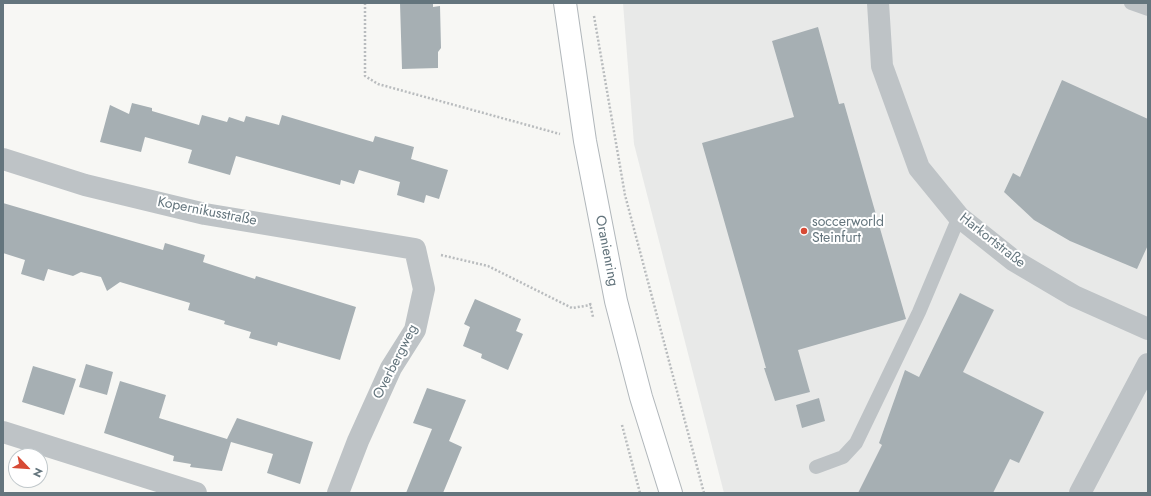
<!DOCTYPE html>
<html>
<head>
<meta charset="utf-8">
<style>
	body { margin:0 }
	#map { position:relative; width:1151px; height:496px; overflow:hidden; background:#f7f7f4; font-family:Jost,sans-serif }
	canvas { display:block }
	.frame { position:absolute; inset:0; border:4px solid #64757d; pointer-events:none }
	.north { position:absolute; left:8px; top:448px; width:40px; height:40px; box-sizing:border-box; background:#fff; border:1px solid #c1c8cb; border-radius:50%; rotate:115deg; font-size:11px; font-weight:700; line-height:16px; text-align:center; color:#64757d }
	.north::after { content:''; display:block; margin:auto; width:14px; height:18px; background:#d74a35; clip-path:polygon(50% 0,100% 100%,50% 72%,0 100%) }
</style>
</head>
<body>
<div id="map">
<canvas width="1151" height="496"></canvas>
<div class="frame"></div>
<div class="north">N</div>
</div>
<script>
const c = document.querySelector('canvas').getContext('2d');
c.lineJoin = 'round';
function fillPath(path, color) {
  c.fillStyle = color;
  c.fill(path, 'evenodd');
}
function toPath(rows) {
  const path = new Path2D();
  for (const r of rows) {
    path.moveTo(r[0], r[1]);
    for (let i = 2; i < r.length; i += 2) path.lineTo(r[i], r[i + 1]);
  }
  return path;
}
function strokePath(path, color, width, dash) {
  c.strokeStyle = color;
  c.lineWidth = width;
  c.lineCap = dash ? 'butt' : 'round';
  c.setLineDash(dash || []);
  c.stroke(path);
}
function write(font, color, halo, rows, align = 'center') {
  c.font = font + ' Jost,sans-serif';
  c.lineWidth = 4;
  c.setLineDash([]);
  c.textBaseline = 'middle';
  c.strokeStyle = halo;
  c.fillStyle = color;
  for (const [text, x, y, turn = 0] of rows) {
    c.save();
    c.translate(x, y);
    c.rotate((+turn || 0) * Math.PI / 180);
    c.textAlign = isNaN(turn) ? turn : align;
    if (halo) c.strokeText(text, 0, 0);
    c.fillText(text, 0, 0);
    c.restore();
  }
}
fillPath(toPath([
	[623,3,1148,3,1148,493,724,493,634,144]
]), '#e8e9e8');
fillPath(toPath([
	[400,3,433,3,433,7,440,6,441,48,438,52,438,68,402,69],
	[818,27,839,104,844,103,906,319,798,350,810,392,775,401,764,368,766,368,702,143,794,117,772,41],
	[1062,80,1148,119,1148,245,1137,269,1070,241,1034,220,1004,192,1013,173,1020,177],
	[132,103,152,108,152,111,199,125,202,115,227,122,229,117,244,122,246,116,279,125,282,115,373,142,375,136,414,147,411,159,448,170,439,199,426,195,424,203,397,195,400,182,359,170,354,184,341,180,340,185,236,156,230,175,188,163,192,150,145,137,141,152,100,142,110,105,129,114],
	[3,203,163,250,165,243,205,255,203,262,255,279,256,276,356,307,340,360,278,342,277,346,249,338,251,332,224,324,225,321,188,310,190,303,120,282,107,291,101,277,81,272,73,276,48,269,44,281,21,274,25,260,3,253],
	[960,293,994,310,963,372,1044,412,1019,463,1010,459,993,493,858,493,882,445,879,443,905,370,919,377],
	[475,299,521,319,516,331,523,334,508,370,481,358,482,354,463,346,470,327,464,324],
	[86,364,113,372,107,395,79,387],
	[33,366,76,379,64,415,22,402],
	[120,381,166,395,159,418,227,439,237,418,313,442,300,484,267,473,273,454,231,442,222,471,190,467,191,464,173,461,174,456,104,433],
	[427,388,466,400,449,441,462,447,443,493,406,493,432,429,413,423],
	[819,398,825,421,802,428,796,405]
]), '#a6afb3');
const secondary = toPath([
	[565,3,585,141,616,301,641,397,671,493]
]);
strokePath(secondary, '#b1b7bb', 24);
strokePath(toPath([
	[365,3,365,76,378,84,560,134],
	[594,16,625,195,704,493],
	[441,255,488,266,572,308,591,305],
	[590,303,593,317],
	[622,425,640,493]
]), '#b9bcbe', 2.5, [2, 2]);
strokePath(toPath([
	[1131,3,1148,9],
	[816,467,843,457,856,443,919,312,959,217]
]), '#bec3c6', 14);
strokePath(toPath([
	[878,3,882,66,919,168,959,217,1013,260,1074,296,1148,329],
	[3,159,85,185,205,214,415,249,424,289,415,330,391,368,358,441,338,493],
	[3,432,196,493],
	[1080,493,1148,364]
]), '#bec3c6', 22);
strokePath(secondary, '#fff', 22);
for (const [x, y, r, color] of [
	[804,231,4,"#d74a35"]
]) {
  const dot = new Path2D();
  dot.arc(x, y, r, 0, 2 * Math.PI);
  c.fillStyle = color;
  c.fill(dot);
  strokePath(dot, '#fff', 1.5);
}
write('14px', '#64757d', '#fff', [
	["Kopernikusstraße",207,212,11],
	["Harkortstraße",992,241,38],
	["Oranienring",606,251,79],
	["Overbergweg",396,362,-63]
]);
write('14px', '#64757d', '#fff', [
	["soccerworld",812,223],
	["Steinfurt",812,239]
], 'left');
</script>
</body>
</html>
